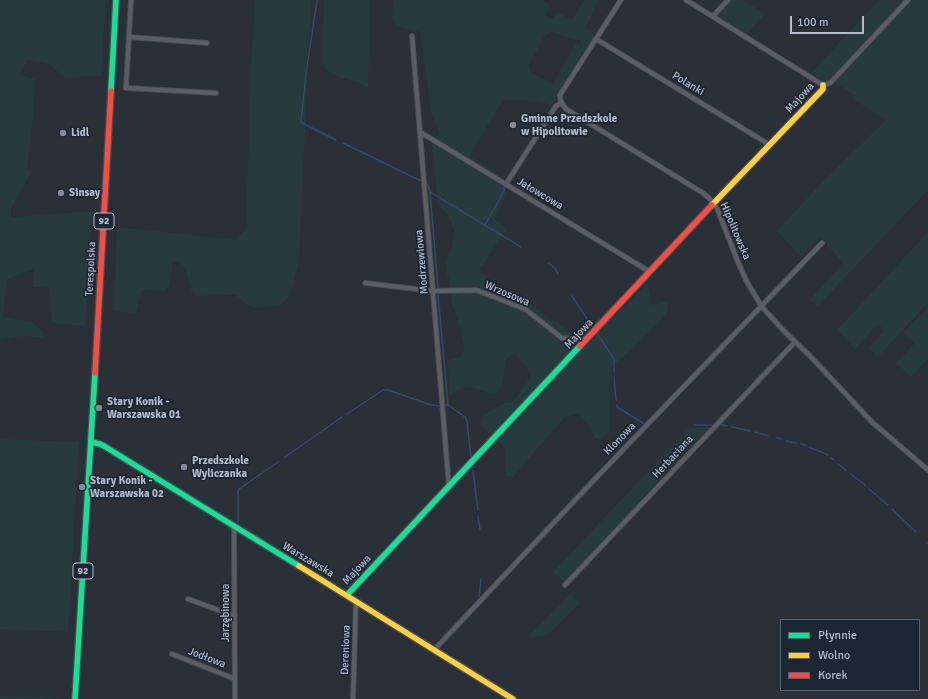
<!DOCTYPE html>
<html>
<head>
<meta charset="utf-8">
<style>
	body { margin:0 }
	#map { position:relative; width:928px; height:699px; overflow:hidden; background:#2a3038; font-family:Signika,sans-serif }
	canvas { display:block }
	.legend { position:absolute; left:780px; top:619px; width:140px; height:72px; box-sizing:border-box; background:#1d2633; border:1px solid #59626f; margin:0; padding:5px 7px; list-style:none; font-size:12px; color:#b4bcc9 }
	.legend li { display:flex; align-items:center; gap:8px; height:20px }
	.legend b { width:20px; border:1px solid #59626f }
	.scale { position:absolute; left:790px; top:16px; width:74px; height:18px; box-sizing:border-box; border:2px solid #b4bcc9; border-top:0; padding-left:5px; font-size:12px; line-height:14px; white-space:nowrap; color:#b4bcc9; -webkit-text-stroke:3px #1d2633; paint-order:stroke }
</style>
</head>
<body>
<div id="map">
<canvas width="928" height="699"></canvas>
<ul class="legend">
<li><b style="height:5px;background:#16e098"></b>Płynnie</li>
<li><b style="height:5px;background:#ffcf43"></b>Wolno</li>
<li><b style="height:5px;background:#f24e42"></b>Korek</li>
</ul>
<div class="scale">100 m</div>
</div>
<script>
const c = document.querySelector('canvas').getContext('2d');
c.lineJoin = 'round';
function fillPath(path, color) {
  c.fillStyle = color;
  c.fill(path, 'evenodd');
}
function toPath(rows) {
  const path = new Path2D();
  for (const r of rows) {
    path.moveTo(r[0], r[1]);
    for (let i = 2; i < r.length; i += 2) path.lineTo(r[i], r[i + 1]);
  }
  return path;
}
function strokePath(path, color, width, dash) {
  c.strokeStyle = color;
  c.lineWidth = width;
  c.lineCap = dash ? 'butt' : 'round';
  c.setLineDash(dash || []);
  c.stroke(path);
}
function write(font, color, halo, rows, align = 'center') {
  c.font = font + ' Signika,sans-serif';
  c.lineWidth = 3.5;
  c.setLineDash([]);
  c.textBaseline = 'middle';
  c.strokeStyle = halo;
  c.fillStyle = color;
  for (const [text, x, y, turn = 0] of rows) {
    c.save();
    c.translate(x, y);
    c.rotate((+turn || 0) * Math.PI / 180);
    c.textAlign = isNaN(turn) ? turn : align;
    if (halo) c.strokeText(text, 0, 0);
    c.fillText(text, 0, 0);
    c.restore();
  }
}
fillPath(toPath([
	[0,0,106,0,101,76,64,77,49,64,27,60,20,75,35,79,34,109,27,169,31,173,11,208,11,217,93,211,85,326,52,323,49,288,33,287,34,269,7,279,3,317,32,322,44,333,43,338,23,336,0,340],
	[255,0,311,0,299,260,290,296,279,306,252,308,246,304,236,295,197,296,191,290,185,267,178,262,173,261,169,286,164,291,142,290,136,313,114,311,117,227,235,240,246,229,251,68],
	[324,0,370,0,368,87,355,81,342,78,325,70,322,56],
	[393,0,542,0,550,5,546,15,552,19,558,12,572,20,584,0,598,0,586,27,595,37,551,106,541,101,503,100,469,156,504,178,507,195,494,218,507,229,480,269,496,293,523,299,587,344,648,283,652,305,667,302,668,310,660,321,629,352,611,367,612,377,609,386,610,430,600,440,595,438,590,426,578,414,565,417,513,477,505,476,506,449,481,426,484,415,504,403,512,403,530,378,528,370,522,361,514,354,506,358,503,382,498,392,492,394,477,389,467,387,456,390,449,397,448,360,462,356,464,348,460,326,452,305,449,279,446,271,445,260,452,247,454,231,449,216,438,205,432,142,440,134,432,116,420,32,397,26,392,18],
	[552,32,577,40,580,39,582,46,581,48,579,44,576,44,552,84,550,83,532,72,530,70,529,65,544,37,549,33],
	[732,0,743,0,765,14,747,34,717,16],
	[879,0,905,0,829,81,827,82,823,81,811,73],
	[912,0,928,0,928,190,818,306,809,300,843,263,820,237,800,256,777,231,822,182,886,120,853,99,856,96,835,83],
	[928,232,928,303,878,357,868,348,885,331,878,324,855,349,837,330],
	[928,307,928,359,911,377,896,363,915,343,903,333],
	[690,427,711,427,700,437,564,582,553,572],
	[0,439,79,442,68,632,0,629],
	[570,594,580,603,548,635,527,638],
	[0,696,64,699,0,699]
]), '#273a3e');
strokePath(toPath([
	[317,0,306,74,301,121,302,123,336,140],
	[343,143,421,181],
	[426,183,428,185,430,192,438,288],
	[430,192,521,247],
	[485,225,504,191,505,186],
	[548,263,555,268,558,274],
	[438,294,448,405],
	[572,296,593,328],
	[597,333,614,359,614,372],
	[614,377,616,400],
	[445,405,448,405,465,417,467,421,471,457],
	[617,405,617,407,643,423],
	[347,414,383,390,388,390,431,405,440,406],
	[719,424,727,426],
	[694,425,711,425],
	[732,427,750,431],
	[755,432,768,436],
	[777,438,782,439],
	[786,441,796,443],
	[801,444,806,445],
	[809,447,828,455],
	[285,457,342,417],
	[831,458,834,460],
	[838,464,846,470],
	[473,470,478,510],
	[851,474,865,485],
	[869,489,888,505],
	[892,509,916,532],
	[478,516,480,529],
	[238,522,238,492,239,489,278,462],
	[926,542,928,544],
	[479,597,481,579]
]), '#384963', 1.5);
const street = toPath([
	[131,0,126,88,216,93],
	[621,0,560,95,560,99,563,105,566,109,703,193,709,198,717,208,738,262,747,282,762,307,783,330,810,356,872,422,928,470],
	[686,0,823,85,830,83,834,79,908,0],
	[713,16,728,0],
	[412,36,449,487],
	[129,37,207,43],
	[596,39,770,145],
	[420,132,650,272],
	[506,184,556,106,561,103],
	[365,283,433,291,476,290,525,309,562,338,579,340,587,337],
	[234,527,235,699],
	[565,585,795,342],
	[188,599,235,616],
	[434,650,594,480,822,243],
	[172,654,235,679],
	[353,699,356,602]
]);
const fast = toPath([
	[111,91,116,0],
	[91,442,100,444,104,446,299,566],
	[347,595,580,346],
	[75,699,95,373]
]);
const slow = toPath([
	[712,205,823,89,823,85],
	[299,566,513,699]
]);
const jam = toPath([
	[580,346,712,205],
	[95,373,111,91]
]);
strokePath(street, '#484c53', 6);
strokePath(fast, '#484c53', 8);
strokePath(slow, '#484c53', 8);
strokePath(jam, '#484c53', 8);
strokePath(street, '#5a5e66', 4);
strokePath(fast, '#16e098', 5.5);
strokePath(slow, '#ffcf43', 5.5);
strokePath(jam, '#f24e42', 5.5);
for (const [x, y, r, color] of [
	[513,125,4,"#848b96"],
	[63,133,4,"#848b96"],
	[61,193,4,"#848b96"],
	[99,408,4,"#848b96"],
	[184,467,4,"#848b96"],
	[82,487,4,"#848b96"]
]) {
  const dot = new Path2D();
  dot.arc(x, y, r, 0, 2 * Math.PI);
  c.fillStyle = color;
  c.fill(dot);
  strokePath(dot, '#1d2633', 1.5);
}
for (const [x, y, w] of [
	[104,221,20],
	[83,571,20]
]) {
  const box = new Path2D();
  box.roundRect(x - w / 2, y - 8, w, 16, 3);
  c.fillStyle = '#1d2633';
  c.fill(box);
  strokePath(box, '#b4bcc9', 1);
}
write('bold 10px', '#b4bcc9', null, [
	["92",104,221],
	["92",83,571]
]);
write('11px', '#b4bcc9', '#1d2633', [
	["Polanki",688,84,31],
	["Majowa",800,98,-48],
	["Jałowcowa",540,194,31],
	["Hipolitowska",735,231,67],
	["Modrzewiowa",422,262,-95],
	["Terespolska",91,269,-87],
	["Wrzosowa",507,294,23],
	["Majowa",579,334,-47],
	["Klonowa",620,439,-46],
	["Herbaciana",673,457,-47],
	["Warszawska",308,560,31],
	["Majowa",357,570,-47],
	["Jarzębinowa",226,613,-90],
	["Dereniowa",346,650,-88],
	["Jodłowa",207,658,21]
]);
write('bold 11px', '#b4bcc9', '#1d2633', [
	["Gminne Przedszkole",521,119],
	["w Hipolitowie",521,132],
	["Lidl",71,133],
	["Sinsay",69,193],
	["Stary Konik -",107,402],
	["Warszawska 01",107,415],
	["Przedszkole",192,461],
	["Wyliczanka",192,474],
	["Stary Konik -",90,481],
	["Warszawska 02",90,494]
], 'left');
</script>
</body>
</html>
